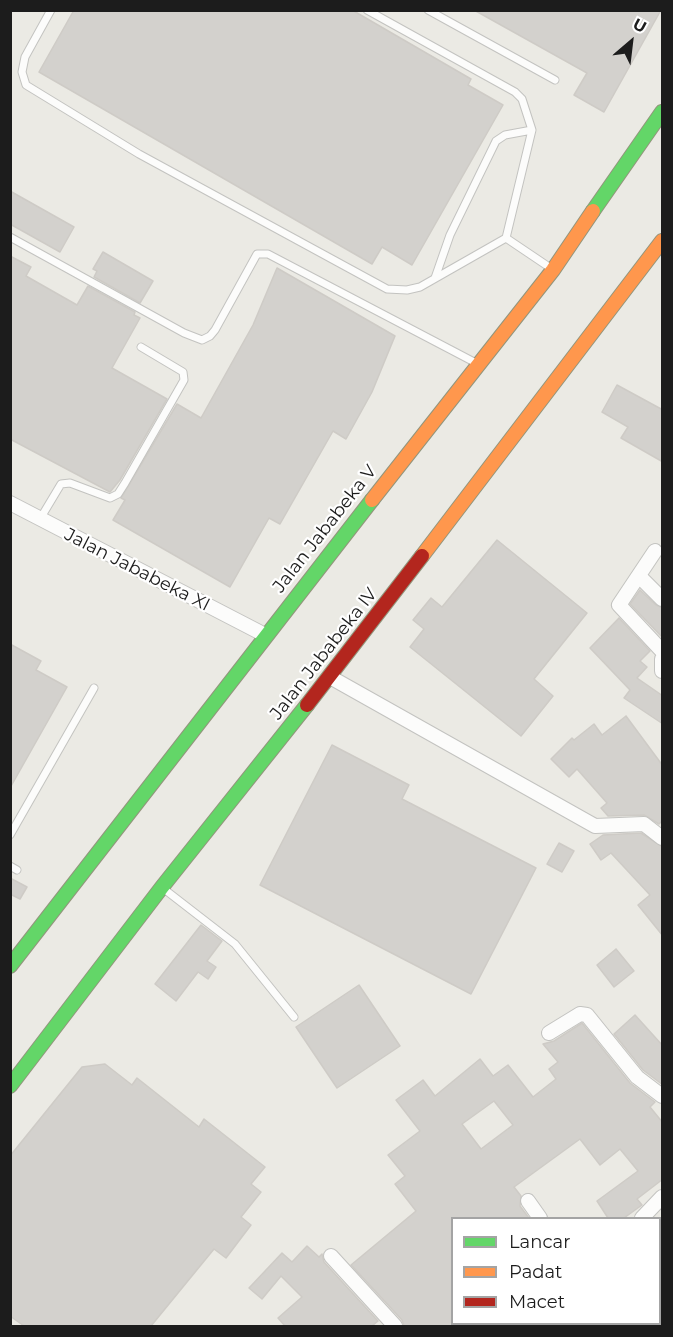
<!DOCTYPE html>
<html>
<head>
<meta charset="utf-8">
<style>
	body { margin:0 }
	#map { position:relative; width:673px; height:1337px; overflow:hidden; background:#ebeae4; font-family:Montserrat,sans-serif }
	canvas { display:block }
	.frame { position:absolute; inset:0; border:12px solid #1c1c1c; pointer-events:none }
	.legend { position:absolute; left:451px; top:1217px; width:210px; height:108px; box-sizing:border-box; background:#fff; border:2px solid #a4a4a4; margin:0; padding:8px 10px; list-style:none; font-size:18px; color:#1c1c1c }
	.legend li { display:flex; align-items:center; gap:12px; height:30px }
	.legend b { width:30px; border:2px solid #a4a4a4 }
	.north { position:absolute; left:601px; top:12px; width:60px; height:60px; -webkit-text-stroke:4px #fff; paint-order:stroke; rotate:28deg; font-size:16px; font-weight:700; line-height:24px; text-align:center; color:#1c1c1c }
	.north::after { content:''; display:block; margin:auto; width:21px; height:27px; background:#1c1c1c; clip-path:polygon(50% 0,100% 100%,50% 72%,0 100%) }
</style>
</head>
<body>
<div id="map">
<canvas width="673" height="1337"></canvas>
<div class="frame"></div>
<ul class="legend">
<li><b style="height:8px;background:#63d668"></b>Lancar</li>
<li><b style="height:8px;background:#ff974d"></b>Padat</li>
<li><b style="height:8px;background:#b3261e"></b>Macet</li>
</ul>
<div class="north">U</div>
</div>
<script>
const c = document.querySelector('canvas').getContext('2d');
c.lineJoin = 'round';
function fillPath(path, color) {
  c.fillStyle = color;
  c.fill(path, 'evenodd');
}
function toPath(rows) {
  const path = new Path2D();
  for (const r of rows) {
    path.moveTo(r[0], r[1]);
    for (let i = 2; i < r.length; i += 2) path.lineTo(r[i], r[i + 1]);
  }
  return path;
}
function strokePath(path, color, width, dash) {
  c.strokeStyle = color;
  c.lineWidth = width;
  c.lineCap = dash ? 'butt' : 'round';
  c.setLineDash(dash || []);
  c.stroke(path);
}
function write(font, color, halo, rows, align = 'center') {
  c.font = font + ' Montserrat,sans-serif';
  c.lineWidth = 4.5;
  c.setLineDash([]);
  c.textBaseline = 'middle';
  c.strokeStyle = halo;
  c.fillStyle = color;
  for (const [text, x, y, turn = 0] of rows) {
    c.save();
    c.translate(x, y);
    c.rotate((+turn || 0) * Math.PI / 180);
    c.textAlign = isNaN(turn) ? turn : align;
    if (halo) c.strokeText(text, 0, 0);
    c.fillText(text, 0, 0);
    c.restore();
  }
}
const building = toPath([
	[74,10,352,10,471,79,468,85,503,105,412,265,382,247,372,264,39,72,74,10],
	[474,10,661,10,604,112,574,95,587,73,474,10],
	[10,191,74,227,60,252,10,224,10,191],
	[103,252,153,281,140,303,94,277,97,271,93,269,103,252],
	[10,256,31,267,26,276,77,305,88,286,135,312,134,315,140,318,112,368,167,399,120,480,110,492,10,439,10,256],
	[277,268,395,336,372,392,346,439,333,431,280,524,269,518,230,587,113,520,125,500,121,498,177,404,201,418,253,325,277,268],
	[617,385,663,410,663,462,621,438,628,427,602,412,617,385],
	[497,540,587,613,534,679,553,696,521,736,410,647,424,629,413,620,431,598,442,607,497,540],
	[640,590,656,605,663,608,663,638,630,604,640,590],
	[619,618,650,651,640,661,647,667,637,678,663,696,663,724,624,698,630,690,590,648,619,618],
	[10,644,41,661,36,670,67,687,10,788,10,644],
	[626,716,663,766,663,820,659,824,644,815,608,816,601,808,607,803,577,769,569,777,551,759,572,738,574,740,594,724,602,735,626,716],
	[332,745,409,785,402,799,536,868,471,994,260,885,332,745],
	[641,833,663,847,663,936,638,905,650,895,611,853,601,860,590,844,603,835,641,833],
	[559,843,574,851,562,872,547,864,559,843],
	[10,878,27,887,20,899,10,894,10,878],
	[201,925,222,941,207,961,216,967,208,979,198,972,176,1001,155,984,201,925],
	[616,949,634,971,614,987,597,965,616,949],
	[359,985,400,1046,337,1088,296,1027,359,985],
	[635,1015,663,1046,663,1085,643,1070,614,1034,635,1015],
	[582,1023,630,1083,655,1102,650,1107,663,1123,663,1179,637,1199,642,1205,624,1218,608,1218,597,1201,638,1171,620,1149,600,1165,580,1139,514,1187,521,1196,520,1206,529,1218,453,1218,453,1326,404,1326,402,1320,351,1265,416,1211,395,1184,405,1176,388,1155,420,1131,396,1100,423,1080,435,1096,480,1059,493,1076,508,1065,533,1097,556,1079,549,1069,558,1062,543,1044,554,1041,582,1023],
	[494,1101,513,1125,481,1149,462,1124,494,1101],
	[105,1064,132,1085,137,1078,199,1127,204,1119,265,1167,251,1184,261,1192,241,1217,251,1225,226,1258,214,1249,151,1326,24,1326,10,1316,10,1156,82,1067,105,1064],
	[307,1246,319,1257,322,1254,324,1262,378,1321,372,1326,285,1326,278,1318,302,1297,281,1276,262,1299,249,1288,282,1253,292,1262,307,1246]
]);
fillPath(building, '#d3d1cd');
strokePath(building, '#cecbc6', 1.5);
const lane = toPath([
	[51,10,25,57,22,72,26,85,139,154,387,289,407,290,420,287,506,238,552,269],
	[367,10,515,92,522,99,532,130,506,238],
	[428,10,555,80],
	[10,237,184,333,202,340,210,336,215,330,257,254,268,254,476,363],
	[435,278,450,235,496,141,505,135,532,130],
	[40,519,61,484,70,483,110,498,118,494,125,483,184,380,183,372,141,347],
	[10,835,94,688],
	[10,866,17,870],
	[164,889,235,944,294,1017]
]);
const street = toPath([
	[10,503,265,635],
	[655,551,619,605,662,651],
	[639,576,662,599],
	[662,659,662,671],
	[330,677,595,826,644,824,662,838],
	[549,1033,580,1014,587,1015,637,1077,662,1096],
	[528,1201,540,1218],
	[642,1218,662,1197],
	[331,1256,395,1326],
	[592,1324,594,1326],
	[513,1326,517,1324]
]);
const fast = toPath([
	[593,211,662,112],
	[10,966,372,500],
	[10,1086,162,887,307,705]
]);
const slow = toPath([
	[372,500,553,270,593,211],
	[422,556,662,241]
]);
const jam = toPath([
	[307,705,422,556]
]);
strokePath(lane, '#c3c3c0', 9);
strokePath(street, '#c3c3c0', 16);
strokePath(fast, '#92957c', 16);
strokePath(slow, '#92957c', 16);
strokePath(jam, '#92957c', 16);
strokePath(lane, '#fcfcfb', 7);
strokePath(street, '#fcfcfb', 14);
strokePath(fast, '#63d668', 14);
strokePath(slow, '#ff974d', 14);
strokePath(jam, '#b3261e', 14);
write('18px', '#1c1c1c', '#fff', [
	["Jalan Jababeka V",325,529,-52],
	["Jalan Jababeka XI",137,570,27],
	["Jalan Jababeka IV",324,654,-52]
]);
</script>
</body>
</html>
